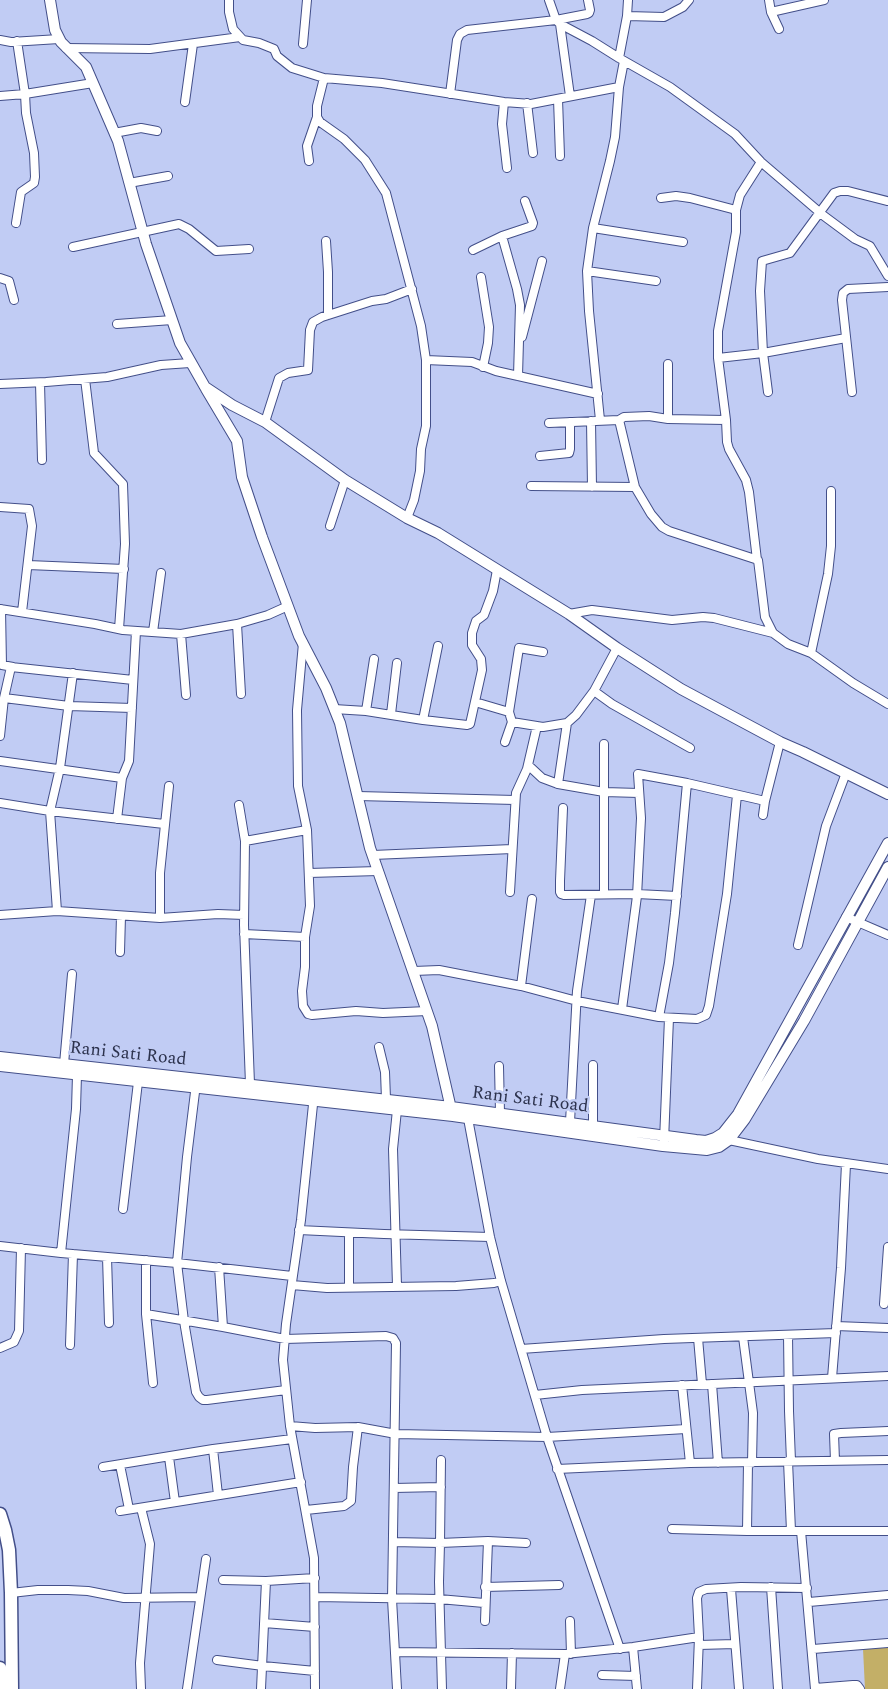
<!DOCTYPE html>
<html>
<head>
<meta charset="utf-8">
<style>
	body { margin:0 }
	canvas { display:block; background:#c1ccf4 }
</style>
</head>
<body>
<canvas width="888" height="1689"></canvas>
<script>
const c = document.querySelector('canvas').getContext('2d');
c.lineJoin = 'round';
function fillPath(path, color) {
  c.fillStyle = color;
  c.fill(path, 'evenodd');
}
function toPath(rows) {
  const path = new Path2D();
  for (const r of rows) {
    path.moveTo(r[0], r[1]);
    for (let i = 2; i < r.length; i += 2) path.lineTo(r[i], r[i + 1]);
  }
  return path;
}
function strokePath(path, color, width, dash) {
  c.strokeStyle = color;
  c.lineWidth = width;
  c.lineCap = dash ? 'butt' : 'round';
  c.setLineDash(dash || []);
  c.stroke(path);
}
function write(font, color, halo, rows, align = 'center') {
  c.font = font + ' Spectral,serif';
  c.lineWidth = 5;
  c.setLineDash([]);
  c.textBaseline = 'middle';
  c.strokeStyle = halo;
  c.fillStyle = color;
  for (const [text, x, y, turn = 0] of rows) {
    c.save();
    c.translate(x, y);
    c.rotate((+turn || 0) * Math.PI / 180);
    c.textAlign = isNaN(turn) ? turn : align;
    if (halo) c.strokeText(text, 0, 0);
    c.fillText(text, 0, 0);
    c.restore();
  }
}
fillPath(toPath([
	[888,1645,888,1689,865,1689,863,1649]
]), '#c3af67');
const minor = toPath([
	[229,0,229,12,233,29,243,40,259,43,274,49,277,56,292,68,324,78,317,106,317,117,320,122,344,139,365,160,386,193,421,326,426,360,426,426,421,449,420,471,414,500,407,518],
	[549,0,556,20,560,24,592,41,619,58,670,87,735,134,761,162,824,216,855,239,870,246,888,276],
	[769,0,771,12,779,29],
	[771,12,824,0],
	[627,16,664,17,683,7,689,0],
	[560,24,570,96],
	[0,40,11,42,59,39],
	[303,44,307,0],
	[66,48,150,49,240,37],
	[619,58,627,16,628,0],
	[324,78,382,83,504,102,531,104,619,87],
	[450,94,457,40,460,34,467,30,556,20,587,14,589,13,590,10,588,0],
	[0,96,25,94,93,83],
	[558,99,560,156],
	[185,102,193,44],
	[504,102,502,124,507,168],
	[527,103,533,153],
	[114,133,141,128,157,131],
	[309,161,307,146,317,117],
	[129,183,168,176],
	[661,198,676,196,690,198,736,210],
	[16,223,21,192,34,183,35,177,34,153,26,113,25,94,17,41],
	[593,228,683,242],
	[502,236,517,289,520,305,518,376],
	[326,241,328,272,328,315],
	[73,247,179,224,189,229,216,251,249,249],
	[473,250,502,236,532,226,533,223,525,201],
	[587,271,656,281],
	[481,277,489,327,488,343,483,367],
	[0,278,9,281,14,300],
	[117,324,172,320],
	[522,337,542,261],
	[718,358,763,353,846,338],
	[426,360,472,362,496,371,598,394],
	[85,379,94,453,123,484,125,544,119,629],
	[40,383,42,460],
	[0,384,46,382,107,377,161,365,190,363],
	[768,392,763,353,760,291,762,261,790,253,834,193,840,191,848,191,887,201],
	[852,392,842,300,843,293,848,289,888,287],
	[668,419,668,364],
	[600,420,589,311,587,271,593,228,610,161,615,137,619,87,624,61],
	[619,420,635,487,651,514,662,527,669,531,758,560,765,617,773,633,788,644,811,653],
	[591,421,592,487],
	[265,422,279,378,288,373,308,370,310,330,313,322,322,317,372,301,386,299,412,289],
	[549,423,619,420,624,417,649,416,668,419,726,420],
	[540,456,569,453,570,449,570,422],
	[531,486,635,487],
	[831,491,831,546,828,574,811,653,853,683,888,704],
	[0,507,29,509,32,526,22,612],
	[330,526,345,480],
	[757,560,749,492,746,480,729,449,727,442,726,420,718,358,718,331,736,232,736,210,740,195,761,162],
	[28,565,124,569],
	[0,609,95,624,123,630,181,634,237,624,268,615,288,606],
	[1,609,2,665,13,667],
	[569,614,592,610,672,620,703,617,714,618,773,633],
	[237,624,241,694],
	[153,632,161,573],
	[181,634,186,695],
	[303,643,297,710,298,786,307,830,310,906,305,937,305,967,302,991,303,1006,308,1014,312,1015,356,1011,383,1013,427,1011],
	[594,691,612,704,690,748],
	[4,698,69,706,132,708],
	[475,702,509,712],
	[334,709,366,711,423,720,467,725,470,724,482,670,481,659,472,645,472,633,476,621,484,615,493,591,497,570],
	[366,711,374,659],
	[391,714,397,663],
	[423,720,438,646],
	[512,722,543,727,567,723,576,715,594,691,617,648],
	[0,736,4,698,11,667,133,680],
	[505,742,512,722,509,712,519,648,543,652],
	[0,761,122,778],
	[528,765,542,778,558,784,604,792,639,793],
	[558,784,567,723],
	[358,796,515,800],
	[0,803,50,811,164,824],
	[239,805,245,841,244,925,250,1084],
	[563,808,560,881,560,892,561,894,564,895,637,894,677,896],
	[763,815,765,801,780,742],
	[117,819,122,778,129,761,136,631],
	[245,841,307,830],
	[373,855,512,849],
	[309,873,378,871],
	[510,892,516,793,527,769,537,726],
	[604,894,604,744],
	[57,911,50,811,60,768,73,673],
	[0,915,57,911,160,918,218,914,244,915],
	[846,917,888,935],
	[160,918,160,873,169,786],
	[244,934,305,937],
	[798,945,826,826,846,773],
	[120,952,121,916],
	[414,971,439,970,521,986,577,1001,659,1017,697,1019,706,1015,709,1006,727,894,737,795],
	[521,986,532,899],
	[622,1009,637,896,641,818,638,774,687,783,765,801],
	[659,1017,669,963,675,913,687,783],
	[379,1047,385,1072,386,1099],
	[64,1064,72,974],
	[499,1066,500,1113],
	[196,1084,187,1157,177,1263,184,1321,196,1392,199,1397,203,1400,207,1400,286,1390],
	[314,1095,301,1220,286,1324,283,1360,290,1426,314,1558,315,1689],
	[467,1113,490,1237,501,1281,547,1437,620,1649],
	[570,1122,577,991,591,895],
	[593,1125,593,1065],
	[729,1140,818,1159,888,1169],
	[664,1141,669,1018],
	[123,1209,138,1082],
	[299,1230,384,1234,490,1237],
	[349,1233,349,1287],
	[0,1246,61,1253,177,1263,292,1276],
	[61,1253,76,1109,77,1075],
	[107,1257,109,1323],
	[146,1260,146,1314,153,1383],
	[219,1267,223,1327,285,1339,386,1336,393,1338,396,1343,392,1599,397,1689],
	[292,1285,327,1288,456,1286,494,1283,501,1281],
	[397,1286,393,1149,397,1110],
	[884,1304,888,1247],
	[146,1314,223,1327],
	[836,1326,888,1328],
	[788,1335,789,1411,791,1461],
	[743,1337,753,1413,752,1463],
	[698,1338,702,1384],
	[70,1345,73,1254],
	[0,1348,14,1342,19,1331,21,1248],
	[521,1349,664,1339,836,1333],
	[832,1378,841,1268,846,1164],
	[712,1384,718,1463],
	[682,1385,690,1463,888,1460],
	[535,1395,582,1390,888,1376],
	[290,1426,315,1428,358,1427,396,1434,547,1437,686,1429],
	[213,1449,218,1495],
	[169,1457,175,1502],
	[441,1460,440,1543,488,1541,526,1543],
	[788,1461,791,1531],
	[835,1461,834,1434,841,1433,888,1431],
	[120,1465,129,1509],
	[103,1467,213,1449,292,1439],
	[557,1469,690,1463],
	[394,1488,441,1487],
	[141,1508,150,1544,140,1663,141,1689],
	[306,1510,344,1506,351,1501,353,1467,358,1427],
	[120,1511,301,1482],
	[672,1529,747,1531,888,1531],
	[747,1531,748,1463],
	[801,1531,815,1689],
	[393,1542,440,1543,439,1582,442,1689],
	[223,1580,266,1581],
	[485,1587,559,1585],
	[771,1587,778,1689],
	[731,1589,739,1689],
	[11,1593,38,1590,68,1590,88,1591,124,1598,200,1597],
	[315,1597,439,1599,484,1603],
	[809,1602,888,1595],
	[485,1621,488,1541],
	[570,1621,571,1654],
	[264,1623,315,1627],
	[699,1645,735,1644],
	[633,1647,637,1689],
	[813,1649,888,1643],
	[395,1652,565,1654,633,1647,699,1637],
	[217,1660,263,1666,315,1671],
	[602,1675,636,1676],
	[815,1688,853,1685,857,1685,860,1689],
	[187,1689,206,1559],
	[261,1689,266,1581,315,1578],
	[511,1689,512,1653],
	[560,1689,565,1654],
	[697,1689,699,1637,697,1598,699,1592,706,1589,741,1587,807,1588]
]);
const tertiary = toPath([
	[50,0,55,30,61,42,86,67,118,141,146,244,180,343,205,387,232,405,265,422,345,480,407,518,438,533,569,614,617,648,681,689,780,742,803,752,888,794],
	[206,389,237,441,242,477,262,537,299,636,326,688,340,723,370,848,432,1026,452,1113],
	[0,1057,451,1107,696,1140,706,1141,715,1138,723,1133,738,1114,888,843],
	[0,1066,453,1116,663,1146,707,1150,719,1147,729,1140,745,1119,804,1021,888,867]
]);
const primary = toPath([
	[0,1514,5,1530,9,1550,11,1593,12,1689],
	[0,1668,1,1689]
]);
strokePath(minor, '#434f89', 10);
strokePath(tertiary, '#434f89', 12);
strokePath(primary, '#434f89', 15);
strokePath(minor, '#fff', 8);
strokePath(tertiary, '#fff', 10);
strokePath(primary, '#fff', 12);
write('18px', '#2c324d', '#c1ccf4', [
	["Rani Sati Road",128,1055,6],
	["Rani Sati Road",530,1101,7]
]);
</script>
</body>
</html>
